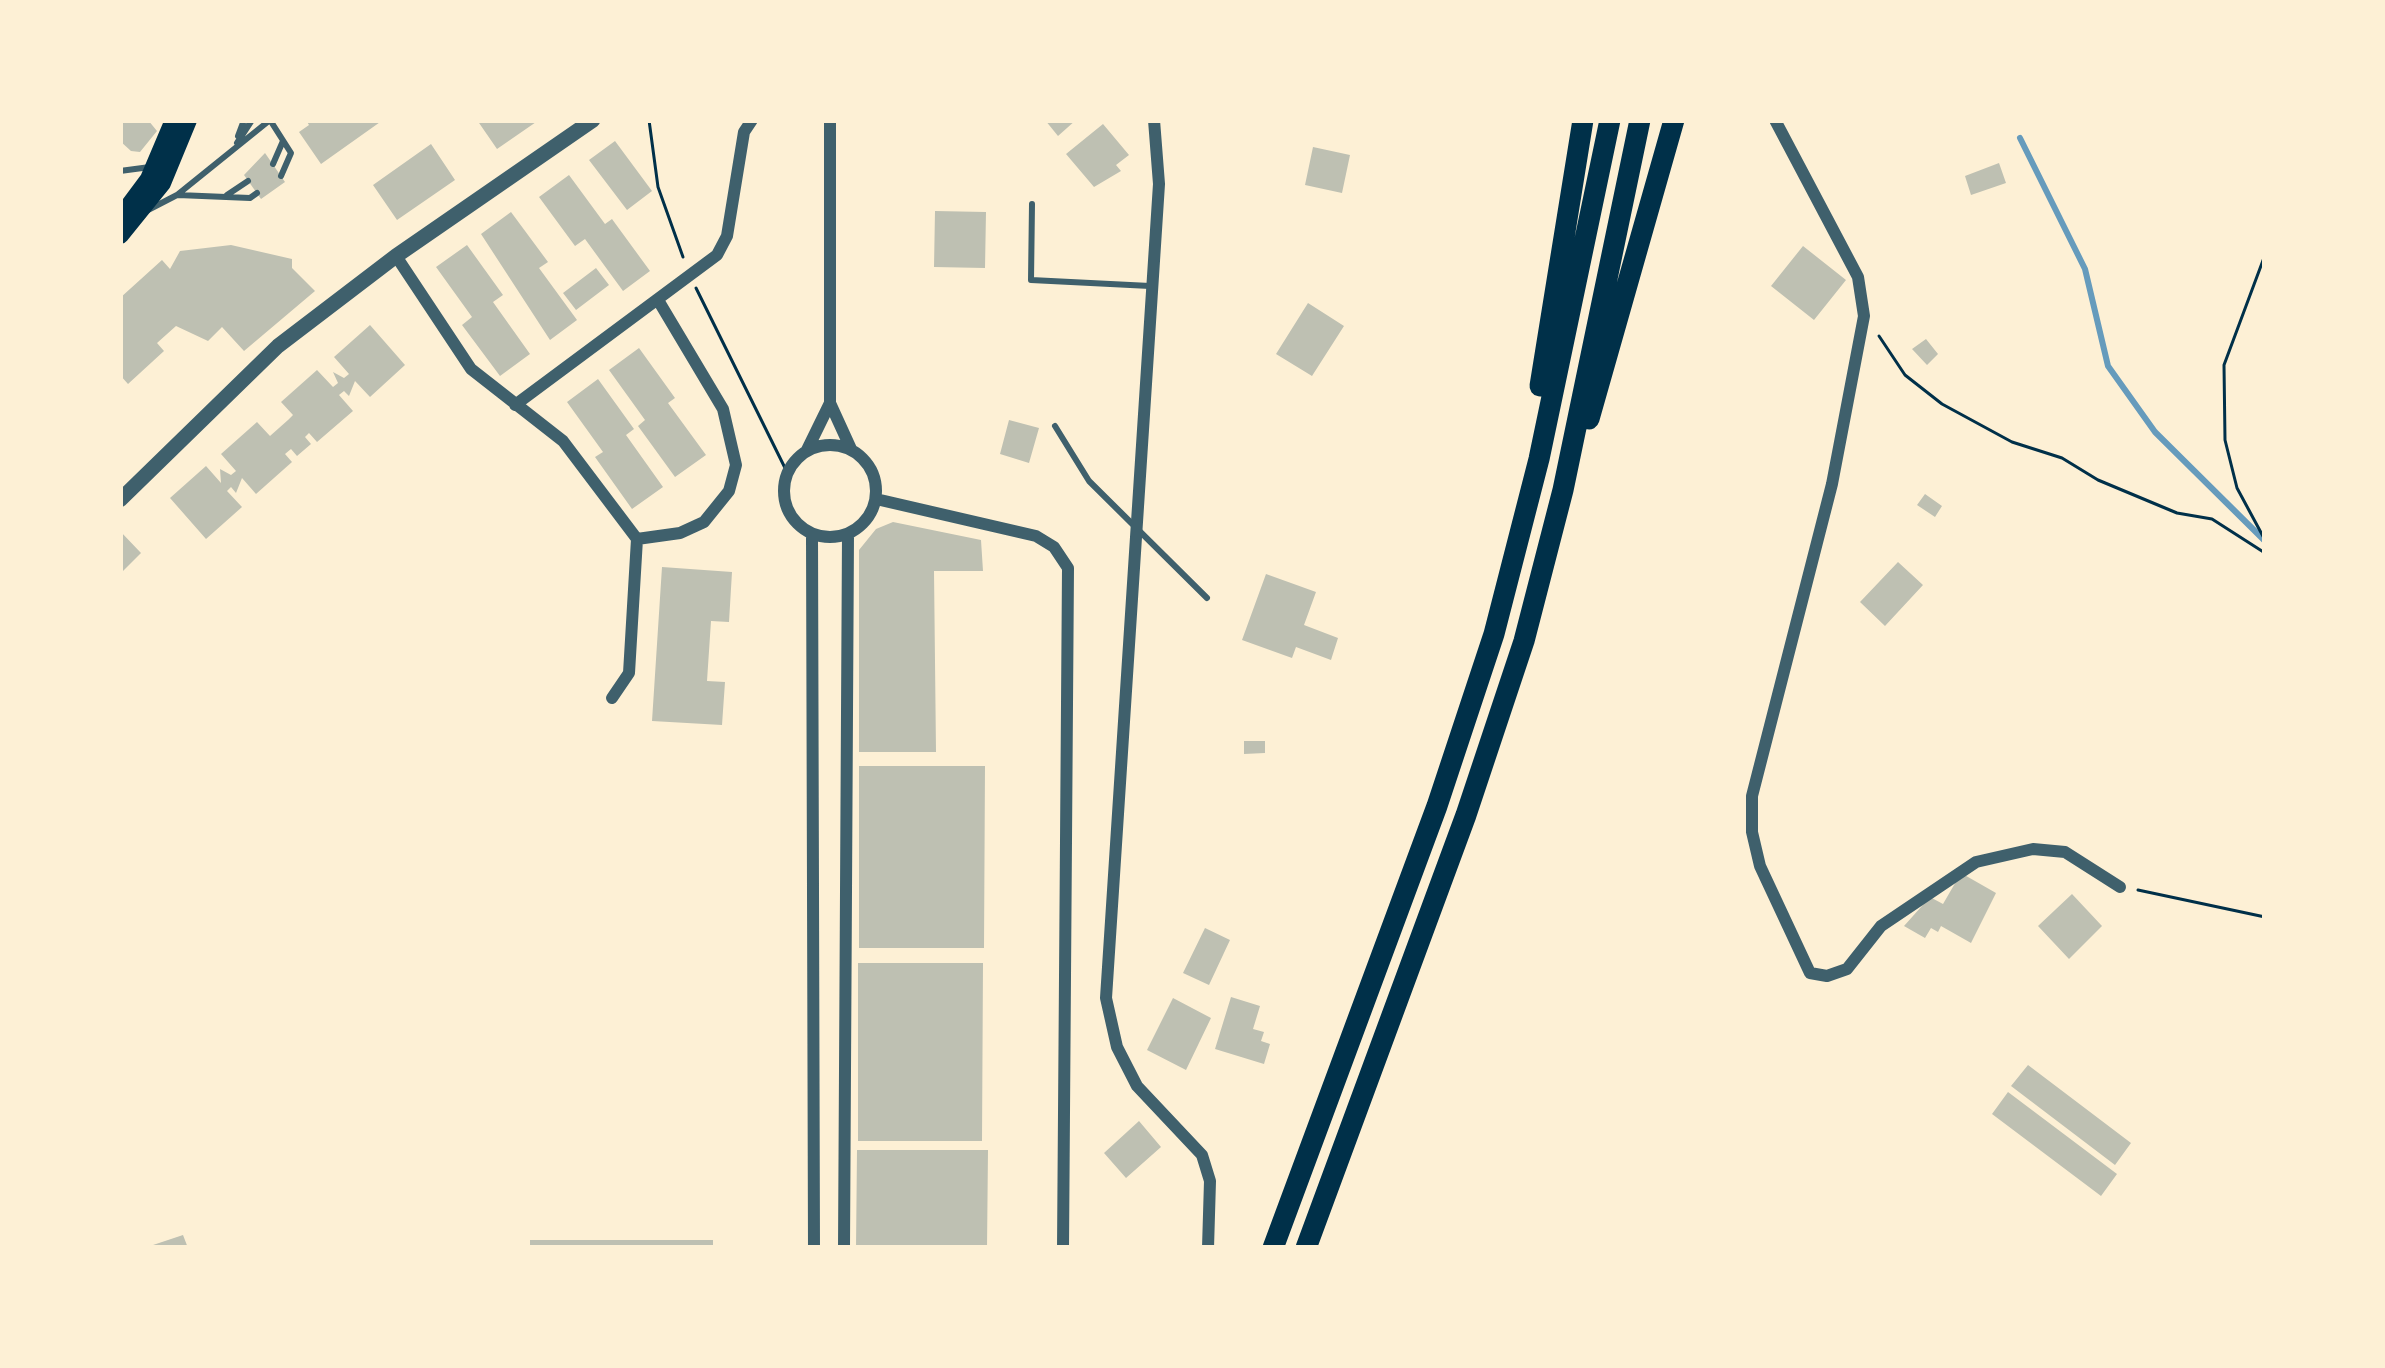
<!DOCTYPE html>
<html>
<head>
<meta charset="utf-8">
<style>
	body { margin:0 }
	#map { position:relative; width:2385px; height:1368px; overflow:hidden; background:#fdf0d5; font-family:Cabin,sans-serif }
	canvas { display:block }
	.frame { position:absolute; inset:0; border:123px solid #fdf0d5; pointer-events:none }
</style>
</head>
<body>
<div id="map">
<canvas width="2385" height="1368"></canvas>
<div class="frame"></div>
</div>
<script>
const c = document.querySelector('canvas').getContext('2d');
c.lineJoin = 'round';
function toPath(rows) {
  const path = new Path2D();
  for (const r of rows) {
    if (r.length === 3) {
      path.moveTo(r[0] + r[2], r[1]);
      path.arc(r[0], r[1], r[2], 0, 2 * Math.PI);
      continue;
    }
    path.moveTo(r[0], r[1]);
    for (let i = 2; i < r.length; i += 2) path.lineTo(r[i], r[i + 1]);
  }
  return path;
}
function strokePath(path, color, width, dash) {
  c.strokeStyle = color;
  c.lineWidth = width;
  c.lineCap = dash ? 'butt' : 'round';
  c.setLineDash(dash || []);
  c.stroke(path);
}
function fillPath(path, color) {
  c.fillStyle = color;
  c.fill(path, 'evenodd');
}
strokePath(toPath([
	[2020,138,2085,269,2108,366,2155,432,2265,541]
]), '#669bbc', 6);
fillPath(toPath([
	[120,120,148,120,157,131,140,152,131,151,120,141],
	[306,120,383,120,321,164,299,132,309,125],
	[477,120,539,120,497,149],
	[1045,120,1076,120,1058,136],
	[1103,124,1129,155,1116,165,1121,171,1094,187,1066,154],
	[615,141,652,191,627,210,589,160],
	[431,144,455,180,397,220,373,185],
	[1313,147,1350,155,1342,193,1305,185],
	[265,153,285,182,261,199,244,175],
	[1999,163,2006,183,1971,195,1965,176],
	[569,175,605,224,612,219,650,271,623,291,585,239,575,246,539,197],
	[935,211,986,212,985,268,934,267],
	[511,212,548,262,539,268,577,320,550,340,481,234],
	[231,245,292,259,292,268,315,291,244,351,222,327,208,341,176,326,157,343,164,351,128,384,120,375,120,298,162,260,170,269,180,251],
	[467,245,503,295,493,302,530,354,500,376,462,325,472,317,436,267],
	[1803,246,1846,280,1814,320,1771,286],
	[596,268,609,285,576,310,563,293],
	[1308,303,1344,326,1312,376,1276,354],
	[370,325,405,365,370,397,355,381,349,396,344,391,339,395,353,411,317,442,309,433,305,437,311,444,297,456,291,449,285,454,292,462,256,494,242,478,236,493,231,487,227,491,242,507,206,539,170,498,206,466,221,483,220,469,231,475,236,471,221,454,257,422,270,436,288,420,293,415,281,402,317,370,333,387,338,383,333,372,344,378,349,374,334,357],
	[1926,339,1938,354,1927,365,1912,349],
	[639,348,675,398,668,403,706,455,675,477,638,426,645,420,609,370],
	[598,379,634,429,626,435,663,487,632,509,595,457,603,452,567,402],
	[1009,420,1039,428,1029,463,1000,454],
	[1925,494,1942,506,1935,517,1917,505],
	[893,522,981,540,983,571,934,571,936,752,859,752,859,550,876,529],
	[120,531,141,553,120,574],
	[1898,562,1923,585,1885,626,1860,602],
	[662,567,732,572,729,622,711,621,707,681,725,682,722,725,652,721],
	[1266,574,1316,592,1304,625,1338,638,1331,660,1296,647,1292,658,1242,640],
	[1244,741,1265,741,1265,753,1244,754],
	[859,766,985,766,984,948,859,948],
	[1961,873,1996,893,1971,943,1941,926,1938,932,1931,928,1925,938,1904,926,1930,897,1943,904],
	[2072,894,2102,926,2069,959,2038,926],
	[1205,928,1230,940,1209,985,1183,973],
	[858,963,983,963,982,1141,858,1141],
	[1231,997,1260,1006,1253,1029,1264,1032,1261,1041,1270,1044,1264,1064,1215,1049],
	[1173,998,1211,1018,1186,1070,1147,1050],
	[2028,1065,2131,1143,2115,1165,2011,1086],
	[2008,1092,2117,1174,2101,1196,1992,1114],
	[1139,1121,1161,1147,1126,1178,1104,1153],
	[857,1150,988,1150,987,1248,856,1248],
	[183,1235,188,1248,147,1248,147,1247],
	[530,1240,713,1240,713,1248,530,1248]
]), '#bec0b2');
strokePath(toPath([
	[649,120,658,187,683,257],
	[2265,255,2224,365,2225,440,2237,488,2265,540],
	[696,288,787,472],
	[1879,336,1905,375,1942,404,2012,442,2062,458,2098,480,2177,513,2212,519,2265,553],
	[2138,890,2265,917]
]), '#003049', 3);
strokePath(toPath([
	[270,120,291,153,281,176],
	[238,136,244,120],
	[237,143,252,120],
	[273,164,283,141],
	[120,171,150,167],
	[178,195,250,198,257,193],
	[227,195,248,181],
	[1032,204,1031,280,1150,286],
	[148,210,177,195,270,120],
	[1055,426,1089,481,1207,598]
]), '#3f606c', 6);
strokePath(toPath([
	[830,120,830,403,851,449],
	[1154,120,1159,184,1106,998,1117,1047,1137,1086,1202,1155,1210,1181,1208,1248],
	[1775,120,1858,277,1864,316,1832,484,1752,796,1752,832,1760,866,1810,973,1827,976,1847,969,1881,926,1976,862,2033,849,2065,852,2120,887],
	[396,256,471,369,563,441,637,539,629,673,612,698],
	[515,405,717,255,727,236,744,132,752,120],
	[830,491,46],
	[807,450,830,403],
	[876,499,1036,536,1054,547,1068,568,1063,1248],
	[812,534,814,1248],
	[637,539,680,533,704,522,729,491,736,465,723,409,658,300],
	[844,1248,848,534]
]), '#3f606c', 12);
strokePath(toPath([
	[120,500,278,346,396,256,593,120]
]), '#3f606c', 15);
strokePath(toPath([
	[120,218,149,179,174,120],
	[120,235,162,183,188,120]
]), '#003049', 18);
strokePath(toPath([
	[1540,386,1583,120],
	[1589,419,1674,120],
	[1273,1248,1437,806,1494,634,1539,459,1610,120],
	[1306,1248,1466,815,1524,641,1563,490,1640,120]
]), '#003049', 21);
</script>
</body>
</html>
